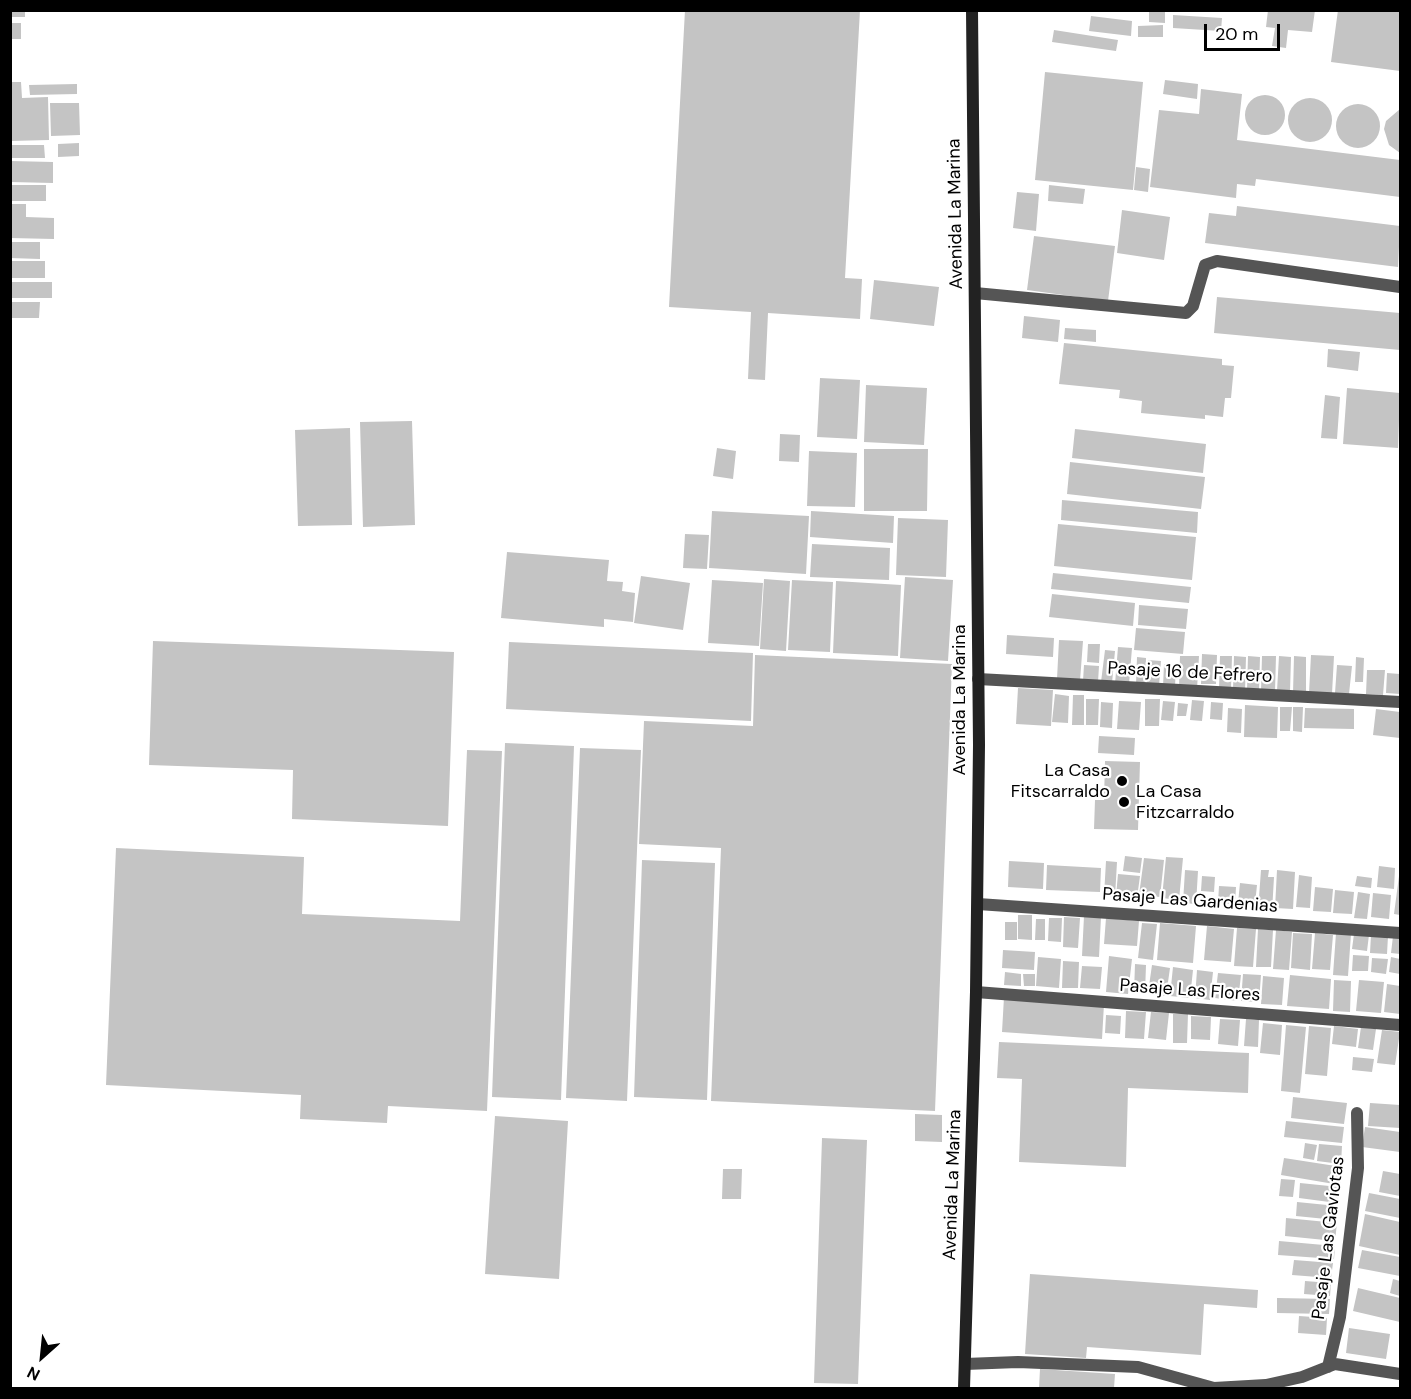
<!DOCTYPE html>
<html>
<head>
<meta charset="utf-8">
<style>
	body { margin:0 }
	#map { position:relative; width:1411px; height:1399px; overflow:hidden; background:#fff; font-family:"DM Sans",sans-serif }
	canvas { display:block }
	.frame { position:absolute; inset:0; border:12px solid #000; pointer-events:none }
	.north { position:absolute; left:12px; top:1327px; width:60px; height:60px; -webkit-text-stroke:4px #fff; paint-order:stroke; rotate:207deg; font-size:16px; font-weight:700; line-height:24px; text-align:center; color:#000 }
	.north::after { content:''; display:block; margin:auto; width:21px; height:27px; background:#000; clip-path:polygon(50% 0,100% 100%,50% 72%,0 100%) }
	.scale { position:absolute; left:1204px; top:24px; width:76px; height:27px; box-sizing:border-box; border:3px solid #000; border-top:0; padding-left:8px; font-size:18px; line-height:21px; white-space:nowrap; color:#000; -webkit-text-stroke:4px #fff; paint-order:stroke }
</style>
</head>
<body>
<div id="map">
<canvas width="1411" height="1399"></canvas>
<div class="frame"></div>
<div class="north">N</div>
<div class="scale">20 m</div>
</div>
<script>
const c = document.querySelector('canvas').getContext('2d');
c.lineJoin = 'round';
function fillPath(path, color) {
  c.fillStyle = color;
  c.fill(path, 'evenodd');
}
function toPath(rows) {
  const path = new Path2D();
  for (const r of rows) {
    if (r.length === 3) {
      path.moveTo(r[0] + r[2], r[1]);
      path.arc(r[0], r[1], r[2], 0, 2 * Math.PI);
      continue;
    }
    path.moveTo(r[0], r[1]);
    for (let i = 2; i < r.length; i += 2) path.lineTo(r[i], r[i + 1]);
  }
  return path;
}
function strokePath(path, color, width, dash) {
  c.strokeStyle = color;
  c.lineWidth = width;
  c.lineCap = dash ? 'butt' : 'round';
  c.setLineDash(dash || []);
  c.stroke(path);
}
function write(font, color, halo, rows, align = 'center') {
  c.font = font + ' "DM Sans",sans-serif';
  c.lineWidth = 4.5;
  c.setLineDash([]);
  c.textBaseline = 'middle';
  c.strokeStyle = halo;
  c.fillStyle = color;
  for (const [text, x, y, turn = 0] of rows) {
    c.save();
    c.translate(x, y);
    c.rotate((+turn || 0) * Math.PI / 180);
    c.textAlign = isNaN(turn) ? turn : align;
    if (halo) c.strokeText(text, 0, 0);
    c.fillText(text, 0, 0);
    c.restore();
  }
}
fillPath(toPath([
	[10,10,25,10,25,17,10,17],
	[685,10,860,10,845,278,862,279,860,319,768,313,765,380,748,379,751,312,669,307],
	[1149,10,1165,10,1165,23,1149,22],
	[1268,10,1315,10,1312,32,1288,30,1286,48,1272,46,1275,28,1266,27],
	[1338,10,1400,10,1400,71,1331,62],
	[1173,15,1222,18,1221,31,1173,28],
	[1091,16,1132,21,1131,36,1089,31],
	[10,23,21,23,21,39,10,39],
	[1163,25,1163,37,1138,37,1138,26],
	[1054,30,1118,40,1116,51,1052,42],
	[1045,72,1143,82,1133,190,1035,180],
	[1165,80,1198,84,1197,99,1163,94],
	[10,82,21,82,22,98,48,97,49,140,10,141],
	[77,84,77,94,30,95,29,85],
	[1201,89,1242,94,1237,140,1400,160,1400,197,1256,179,1255,186,1237,184,1236,198,1150,187,1159,110,1199,114],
	[1265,115,20],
	[1310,120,22],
	[50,103,79,103,80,135,51,136],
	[1358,126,22],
	[1400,109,1400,153,1389,145,1384,129,1386,121],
	[79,143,79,156,58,157,58,144],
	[10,145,44,145,45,158,10,158],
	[10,161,53,162,53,183,10,182],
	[1136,167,1150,169,1148,192,1134,190],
	[10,185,46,185,46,201,10,201],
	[1049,185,1085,189,1083,204,1048,201],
	[1017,192,1039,194,1036,231,1013,228],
	[10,204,26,204,26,217,54,218,54,239,10,238],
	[1237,206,1400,226,1398,267,1205,243,1209,213,1236,216],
	[1122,210,1170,217,1164,260,1117,253],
	[1034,236,1115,246,1108,301,1027,290],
	[10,242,40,242,40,259,10,258],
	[10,261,45,261,45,278,10,278],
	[874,280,939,287,934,326,870,319],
	[10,282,52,282,52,298,10,298],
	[1217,297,1400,313,1400,350,1214,333],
	[10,302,40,302,39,318,10,318],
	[1024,316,1060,320,1058,342,1022,338],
	[1065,328,1096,330,1096,342,1064,339],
	[1064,343,1222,359,1222,365,1234,366,1231,398,1225,398,1223,417,1205,415,1205,419,1141,413,1142,401,1119,398,1120,390,1059,384],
	[1328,349,1360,352,1358,371,1327,367],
	[820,378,860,380,857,439,817,437],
	[866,385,927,388,924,445,864,442],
	[1347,388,1400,393,1398,448,1343,444],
	[1325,395,1340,397,1337,439,1321,438],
	[412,421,415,525,363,527,360,422],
	[350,428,352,525,298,526,295,430],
	[1075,429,1206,444,1203,473,1072,458],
	[780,434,800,435,799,462,779,461],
	[717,448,736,451,733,479,713,476],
	[864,449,928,449,927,511,864,511],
	[809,451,857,453,855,507,807,506],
	[1070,462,1205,477,1201,509,1067,494],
	[1062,500,1198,512,1197,533,1061,520],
	[712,511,809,516,806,574,709,568],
	[811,511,894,516,893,543,810,537],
	[898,518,948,520,946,577,896,575],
	[1058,524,1196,537,1192,580,1054,566],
	[685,534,709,535,707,569,683,568],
	[812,544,890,548,889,580,810,577],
	[507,552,609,560,607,581,623,582,622,591,635,593,633,622,604,619,604,627,501,618],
	[1053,573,1191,587,1189,603,1051,589],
	[641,576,690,583,683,630,634,623],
	[905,577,953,580,948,661,900,658],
	[764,579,790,581,786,651,760,649],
	[712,580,763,583,759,646,708,643],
	[792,580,833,582,830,652,788,650],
	[836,581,901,585,898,656,833,653],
	[1052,594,1135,603,1133,626,1049,617],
	[1139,605,1188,609,1186,629,1138,625],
	[1136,628,1185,632,1183,654,1134,650],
	[1007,635,1054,638,1053,657,1006,654],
	[1059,640,1083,641,1080,681,1057,679],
	[153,641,454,652,448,826,292,819,293,770,149,765],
	[509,642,753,653,751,721,506,709],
	[1088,644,1100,644,1099,663,1087,662],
	[1118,647,1132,648,1129,684,1115,684],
	[1105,650,1115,651,1112,683,1101,682],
	[1202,654,1217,655,1216,684,1201,684],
	[755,655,952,664,935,1111,711,1101,721,848,639,844,644,721,753,726],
	[1311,655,1334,656,1332,694,1309,693],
	[1180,656,1199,656,1197,689,1179,688],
	[1220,656,1232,656,1231,689,1219,689],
	[1234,656,1246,657,1245,691,1233,690],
	[1248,656,1260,657,1259,691,1247,691],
	[1262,656,1276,656,1275,691,1261,691],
	[1279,656,1291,657,1290,692,1277,691],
	[1294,656,1306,657,1306,693,1293,693],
	[1137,657,1146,658,1145,686,1136,685],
	[1356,657,1364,658,1363,682,1355,682],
	[1148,660,1161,661,1159,686,1147,686],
	[1164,664,1176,665,1175,687,1163,687],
	[1084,665,1099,666,1098,682,1083,681],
	[1337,665,1352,666,1349,694,1335,693],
	[1367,670,1385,670,1383,695,1366,694],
	[1387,673,1400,674,1400,694,1386,693],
	[1018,688,1053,690,1051,726,1016,724],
	[1055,694,1069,696,1068,723,1052,722],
	[1073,695,1084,695,1084,725,1072,725],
	[1086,699,1099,699,1098,725,1086,725],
	[1145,699,1160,699,1159,726,1145,726],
	[1192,700,1204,701,1202,721,1190,720],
	[1119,701,1141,702,1139,730,1117,729],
	[1163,701,1175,702,1173,721,1161,720],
	[1101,702,1113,703,1112,728,1100,727],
	[1211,702,1223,703,1222,720,1210,719],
	[1178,703,1188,704,1186,716,1177,716],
	[1245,705,1278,707,1277,738,1244,737],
	[1280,707,1292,707,1290,731,1280,731],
	[1293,707,1303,707,1302,732,1293,731],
	[1228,708,1242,709,1241,733,1227,732],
	[1305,708,1354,709,1354,729,1304,728],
	[1376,709,1400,712,1400,738,1373,735],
	[1099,736,1135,738,1134,755,1098,753],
	[505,743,574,746,561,1100,492,1097],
	[580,748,641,750,627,1101,566,1098],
	[467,750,502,751,487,1111,388,1106,387,1123,300,1119,301,1095,106,1085,116,848,304,857,302,914,460,921],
	[1105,761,1140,762,1138,830,1094,829,1095,800,1104,800],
	[1125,856,1142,858,1140,873,1123,871],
	[1166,857,1183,858,1179,900,1162,898],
	[1144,858,1164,860,1160,897,1139,895],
	[642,860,715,863,707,1100,634,1097],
	[1009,861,1044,863,1043,889,1008,887],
	[1106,861,1117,862,1115,897,1104,896],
	[1047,865,1101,868,1100,892,1046,890],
	[1379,866,1395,868,1394,889,1377,887],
	[1185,870,1198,871,1196,904,1183,903],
	[1261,870,1269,870,1268,877,1274,877,1272,912,1258,911],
	[1277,870,1295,872,1293,909,1275,908],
	[1118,874,1140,876,1137,898,1116,896],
	[1299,875,1312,877,1310,908,1296,907],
	[1202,876,1215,877,1214,892,1201,891],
	[1357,876,1372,878,1371,888,1355,886],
	[1399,876,1400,876,1400,915,1394,914],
	[1240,883,1257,885,1255,904,1238,903],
	[1219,886,1236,887,1235,904,1218,903],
	[1315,887,1333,889,1331,912,1313,911],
	[1335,890,1354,892,1352,914,1333,913],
	[1358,892,1370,894,1367,919,1354,918],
	[1373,893,1391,895,1389,919,1371,917],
	[1018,915,1032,915,1032,940,1018,939],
	[1084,916,1101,917,1099,957,1082,956],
	[1064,917,1080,918,1078,948,1063,947],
	[1049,918,1062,918,1061,942,1048,941],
	[1106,918,1139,921,1137,946,1104,944],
	[1036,919,1045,919,1045,940,1035,940],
	[1005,922,1017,922,1017,940,1005,940],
	[1142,923,1157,924,1153,960,1138,958],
	[1160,923,1196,926,1193,963,1157,960],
	[1207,926,1234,929,1231,962,1204,960],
	[1237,928,1256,929,1253,967,1234,966],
	[1258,929,1273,930,1271,967,1256,967],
	[1276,930,1292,932,1289,970,1273,969],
	[1293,933,1312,934,1310,970,1291,968],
	[1315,933,1333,935,1330,970,1312,969],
	[1336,933,1351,934,1348,976,1333,975],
	[1354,934,1369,935,1367,951,1352,949],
	[1371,935,1388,936,1387,954,1370,953],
	[1393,936,1400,937,1400,954,1391,953],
	[1003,950,1035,952,1034,970,1002,968],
	[1353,955,1369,956,1368,971,1352,971],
	[1109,956,1132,959,1128,994,1106,992],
	[1038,957,1061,959,1059,988,1036,986],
	[1391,957,1400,959,1400,974,1389,972],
	[1372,958,1388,959,1386,974,1371,972],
	[1063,961,1079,962,1078,988,1062,988],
	[1135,964,1146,965,1145,993,1134,993],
	[1152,965,1170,968,1166,996,1148,993],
	[1082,966,1102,967,1100,989,1080,988],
	[1173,967,1193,970,1190,998,1170,996],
	[1197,970,1213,972,1210,1000,1195,998],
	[1005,972,1021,974,1021,986,1004,985],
	[1218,973,1241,975,1238,1001,1215,998],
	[1023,974,1035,974,1035,986,1024,986],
	[1243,974,1261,975,1259,1002,1241,1001],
	[1290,975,1331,979,1329,1009,1287,1006],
	[1263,976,1284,978,1282,1005,1261,1004],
	[1334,980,1351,981,1350,1012,1333,1011],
	[1359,980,1384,982,1381,1013,1356,1011],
	[1387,984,1400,986,1400,1014,1384,1012],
	[1004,997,1104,1004,1102,1039,1002,1032],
	[1126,1011,1146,1012,1144,1039,1125,1038],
	[1151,1012,1169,1013,1166,1040,1148,1038],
	[1173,1014,1188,1014,1187,1043,1173,1043],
	[1106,1015,1121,1016,1120,1034,1105,1033],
	[1191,1016,1211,1017,1210,1040,1191,1039],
	[1220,1019,1240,1020,1238,1046,1218,1044],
	[1246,1019,1259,1020,1258,1047,1244,1046],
	[1263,1023,1282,1025,1280,1055,1260,1053],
	[1286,1025,1306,1027,1300,1093,1281,1091],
	[1309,1026,1331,1028,1327,1076,1305,1074],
	[1334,1026,1358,1029,1356,1047,1332,1044],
	[1361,1027,1376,1029,1373,1050,1358,1048],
	[1382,1030,1400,1032,1395,1065,1377,1063],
	[999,1042,1249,1053,1248,1093,1128,1088,1126,1167,1019,1162,1022,1079,997,1078],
	[1353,1057,1374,1059,1372,1072,1352,1070],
	[1293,1097,1347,1103,1344,1124,1291,1118],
	[1370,1103,1400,1105,1400,1128,1368,1126],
	[915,1114,942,1115,942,1142,915,1141],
	[495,1116,568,1121,559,1279,485,1274],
	[1286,1121,1344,1127,1342,1143,1284,1137],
	[1365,1127,1400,1132,1400,1152,1362,1147],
	[822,1138,867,1140,858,1384,814,1383],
	[1305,1143,1317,1145,1314,1160,1303,1158],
	[1319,1144,1342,1146,1341,1164,1317,1161],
	[1284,1158,1342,1167,1340,1185,1281,1175],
	[723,1169,742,1169,741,1199,722,1199],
	[1383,1171,1400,1174,1400,1196,1379,1192],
	[1281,1179,1295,1180,1293,1197,1279,1196],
	[1300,1183,1339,1187,1337,1203,1299,1198],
	[1369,1193,1400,1199,1400,1218,1365,1211],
	[1297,1202,1337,1206,1336,1220,1296,1216],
	[1365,1214,1400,1222,1400,1255,1359,1246],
	[1286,1218,1337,1223,1335,1241,1285,1236],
	[1279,1241,1335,1246,1334,1259,1278,1255],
	[1362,1250,1400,1257,1400,1276,1358,1268],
	[1294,1260,1333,1263,1331,1278,1292,1275],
	[1030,1274,1258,1290,1257,1308,1204,1304,1201,1355,1087,1347,1086,1358,1025,1354],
	[1393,1279,1400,1281,1400,1296,1390,1293],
	[1305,1281,1331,1283,1330,1296,1304,1294],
	[1358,1288,1400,1298,1400,1322,1353,1311],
	[1277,1298,1330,1299,1329,1314,1277,1313],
	[1299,1316,1327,1318,1326,1335,1298,1333],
	[1349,1328,1390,1334,1386,1359,1346,1353],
	[1040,1369,1115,1374,1114,1388,1039,1388]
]), '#c4c4c4');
strokePath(toPath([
	[975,293,1186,313,1193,306,1205,265,1217,261,1400,287],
	[978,904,1400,933],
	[976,992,1400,1025],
	[965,1364,1018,1362,1138,1367,1214,1388,1266,1385,1302,1377,1335,1364,1400,1374],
	[1328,1367,1340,1317,1358,1168,1357,1113]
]), '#555', 12);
strokePath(toPath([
	[978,679,1400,702]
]), '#555', 12);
strokePath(toPath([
	[964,1388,976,992,979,745,972,10]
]), '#222', 12);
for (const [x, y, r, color] of [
	[1122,781,6,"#000"],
	[1124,802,6,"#000"]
]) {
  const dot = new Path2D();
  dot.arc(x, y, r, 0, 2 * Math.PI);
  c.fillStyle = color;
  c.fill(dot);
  strokePath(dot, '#fff', 2);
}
write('18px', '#000', '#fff', [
	["Avenida La Marina",956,214,-91],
	["Pasaje 16 de Fefrero",1190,673,3],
	["Avenida La Marina",960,700,-90],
	["Pasaje Las Gardenias",1190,901,4],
	["Pasaje Las Flores",1190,991,4],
	["Avenida La Marina",953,1185,-88],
	["Pasaje Las Gaviotas",1329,1238,-83]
]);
write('18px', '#000', '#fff', [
	["La Casa",1110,771],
	["Fitscarraldo",1110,792],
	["La Casa",1136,792,"left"],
	["Fitzcarraldo",1136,813,"left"]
], 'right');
</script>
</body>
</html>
